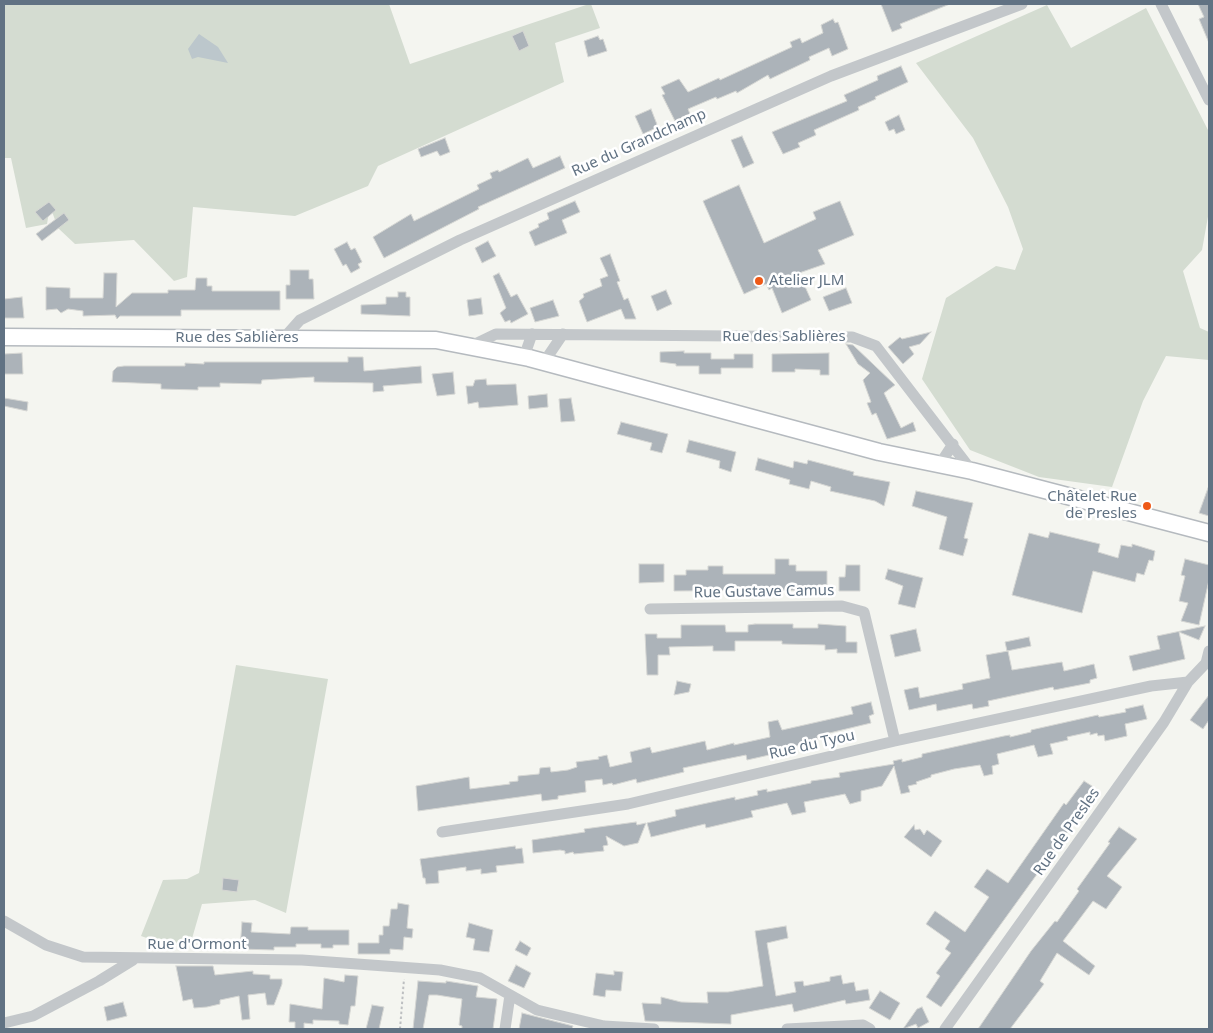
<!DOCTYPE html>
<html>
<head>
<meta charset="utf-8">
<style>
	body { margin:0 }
	#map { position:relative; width:1213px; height:1033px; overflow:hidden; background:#f4f5f0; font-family:"Noto Sans",sans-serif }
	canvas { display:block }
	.frame { position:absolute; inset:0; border:5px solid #617283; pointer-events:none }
</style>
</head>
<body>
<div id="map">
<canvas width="1213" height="1033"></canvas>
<div class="frame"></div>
</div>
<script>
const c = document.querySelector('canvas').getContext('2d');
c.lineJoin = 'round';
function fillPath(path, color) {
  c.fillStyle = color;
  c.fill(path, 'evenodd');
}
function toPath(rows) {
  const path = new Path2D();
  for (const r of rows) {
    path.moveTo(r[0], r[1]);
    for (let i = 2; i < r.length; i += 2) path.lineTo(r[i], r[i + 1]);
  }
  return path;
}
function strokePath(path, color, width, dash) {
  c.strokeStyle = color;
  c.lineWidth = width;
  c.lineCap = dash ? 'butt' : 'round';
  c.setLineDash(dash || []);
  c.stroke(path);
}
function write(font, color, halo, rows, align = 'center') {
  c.font = font + ' "Noto Sans",sans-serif';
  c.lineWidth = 5;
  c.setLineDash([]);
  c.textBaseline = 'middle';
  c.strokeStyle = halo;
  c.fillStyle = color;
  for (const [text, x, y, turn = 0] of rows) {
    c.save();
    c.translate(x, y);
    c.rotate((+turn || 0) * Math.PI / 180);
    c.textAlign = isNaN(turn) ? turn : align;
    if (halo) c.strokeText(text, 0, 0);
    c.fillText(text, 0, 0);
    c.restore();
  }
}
fillPath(toPath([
	[4,4,389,4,410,64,589,4,591,4,600,28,555,43,564,82,378,166,368,186,295,216,193,207,187,277,174,281,134,240,75,244,58,228,50,206,47,224,26,228,11,158,4,158],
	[1047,5,1071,48,1146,8,1209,132,1209,211,1202,250,1183,271,1200,328,1209,332,1209,360,1166,356,1143,401,1112,487,1039,477,970,450,922,379,946,298,996,266,1015,270,1023,249,1008,207,973,138,916,63],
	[236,665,328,679,286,913,255,900,202,904,191,942,161,943,141,936,163,880,187,879,199,873]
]), '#d4dcd1');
fillPath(toPath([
	[199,34,218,47,228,63,198,57,192,59,188,49]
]), '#bcc7cc');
const building = toPath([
	[881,4,950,4,900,24,902,28,892,32,881,4],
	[1198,4,1209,4,1209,43,1199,19,1204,17,1198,4],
	[833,19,835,23,838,22,848,49,832,56,829,48,809,57,810,60,770,79,768,75,737,93,736,91,717,99,716,97,688,109,690,114,675,121,662,95,665,94,661,87,679,79,688,92,719,78,720,80,792,47,790,42,800,38,802,43,823,33,821,25,833,19],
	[523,31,529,46,519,51,512,36,523,31],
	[598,36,600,40,603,39,607,51,588,57,584,41,598,36],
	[901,66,908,82,875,97,876,99,858,107,859,110,814,130,816,135,798,143,800,147,783,154,772,132,847,101,844,95,878,80,877,76,901,66],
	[651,109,658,127,643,134,635,116,651,109],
	[899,115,905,130,896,134,894,129,889,131,885,122,899,115],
	[742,136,754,163,743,168,731,140,742,136],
	[445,138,450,152,440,156,437,151,421,157,418,149,445,138],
	[560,156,565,168,478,207,479,209,384,258,373,237,411,214,414,221,479,189,477,185,492,178,490,173,498,170,499,172,528,158,533,168,560,156],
	[739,185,764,243,816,219,813,212,840,201,854,235,818,250,825,264,799,273,811,300,782,313,772,288,769,290,766,284,744,294,703,201,739,185],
	[575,201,580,212,562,220,567,233,535,246,529,232,539,227,538,224,549,219,547,213,575,201],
	[49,202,56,210,43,221,35,212,49,202],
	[64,213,69,220,42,241,36,234,64,213],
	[488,241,496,256,482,263,475,248,488,241],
	[347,242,351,250,355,248,362,262,358,264,360,268,351,273,346,264,343,266,334,249,347,242],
	[610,254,620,281,617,282,624,300,628,298,636,319,625,319,621,309,587,322,579,301,584,297,583,294,602,286,600,279,608,276,600,258,610,254],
	[290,270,309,270,309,279,313,279,314,299,286,299,286,285,290,285,290,270],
	[104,273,117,273,116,307,132,293,168,293,168,290,195,290,196,278,207,278,207,286,212,286,212,291,280,291,280,310,181,310,181,316,120,316,117,319,115,315,83,316,83,311,68,309,61,313,57,309,46,310,46,287,70,288,70,298,103,298,104,273],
	[499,273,511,297,517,294,528,314,511,323,510,320,505,322,500,313,506,308,493,276,499,273],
	[846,288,852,303,829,311,823,297,846,288],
	[666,290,672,304,657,311,651,296,666,290],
	[398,292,406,292,406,297,410,297,410,316,361,314,361,305,386,304,386,297,398,297,398,292],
	[22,297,24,318,4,318,4,299,22,297],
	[481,298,483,314,469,316,467,300,481,298],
	[553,300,559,316,535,322,530,308,553,300],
	[931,332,920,344,909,347,914,354,903,364,888,347,900,337,902,339,931,332],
	[846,344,853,345,895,385,884,393,901,428,913,422,916,431,887,439,876,413,872,415,867,403,871,402,863,380,870,373,858,364,846,344],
	[684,351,684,353,711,353,711,359,734,359,734,354,753,354,753,368,721,368,721,374,699,374,699,366,676,366,676,364,660,362,660,352,684,351],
	[22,353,23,374,4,374,4,354,22,353],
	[829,353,829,375,820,375,820,370,795,369,795,372,772,372,772,354,829,353],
	[348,357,363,357,364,371,421,366,422,383,383,386,384,391,373,392,373,383,314,382,314,377,262,380,261,384,220,383,220,387,198,387,198,390,161,389,161,384,112,382,113,371,117,367,124,366,185,366,185,363,204,364,204,362,348,362,348,357],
	[453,372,455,394,437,396,432,374,453,372],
	[486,379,487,385,516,384,518,405,479,408,478,402,468,404,466,386,473,386,475,380,486,379],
	[547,394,548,407,529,409,528,396,547,394],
	[4,398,28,402,27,411,4,406,4,398],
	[571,398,575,421,561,422,559,399,571,398],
	[621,422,668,434,662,453,650,450,652,443,617,434,621,422],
	[689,440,736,452,731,472,719,468,720,461,686,452,689,440],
	[758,458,793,468,794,461,807,464,808,460,854,472,853,475,890,482,884,506,875,501,830,491,831,487,811,481,809,489,789,484,790,480,755,470,758,458],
	[1208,488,1209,488,1209,516,1199,513,1208,488],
	[916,491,973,503,964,538,968,539,963,556,939,549,947,517,912,506,916,491],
	[1050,532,1100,544,1098,552,1118,558,1121,545,1132,547,1132,544,1155,551,1153,561,1149,560,1144,575,1137,573,1135,582,1093,571,1082,613,1012,595,1029,533,1048,538,1050,532],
	[775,559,789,559,789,565,796,565,796,571,827,571,827,585,818,585,818,590,674,591,674,575,686,575,686,570,708,570,708,566,723,566,723,574,775,574,775,559],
	[1185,559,1209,565,1209,580,1199,625,1181,621,1188,603,1179,601,1185,576,1181,575,1185,559],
	[639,564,664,564,664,582,639,583,639,564],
	[846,565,860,565,860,591,839,591,839,577,845,577,846,565],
	[888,569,923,578,915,608,898,604,903,586,885,579,888,569],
	[755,624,793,624,793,628,818,628,818,624,846,626,846,642,857,642,857,653,837,653,837,649,825,650,825,645,782,644,782,641,735,641,735,651,713,651,713,646,669,647,670,655,658,655,658,675,647,675,645,634,657,634,657,638,681,638,681,625,725,625,726,632,748,632,748,625,755,624],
	[1205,626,1199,640,1179,632,1185,659,1133,671,1129,656,1160,649,1157,636,1205,626],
	[916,629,921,651,895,657,890,635,916,629],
	[1029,637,1031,646,1007,651,1005,642,1029,637],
	[1008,651,1012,670,1062,662,1064,671,1094,664,1097,678,1090,680,1090,683,1054,690,1053,687,988,701,989,706,973,709,972,704,937,711,936,704,909,710,904,690,918,687,920,698,963,689,962,684,990,678,986,655,1008,651],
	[677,681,691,684,689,692,674,695,677,681],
	[1209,695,1209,720,1203,729,1190,720,1209,695],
	[871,702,874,714,869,716,871,723,817,736,818,740,786,749,787,751,747,760,746,755,721,760,683,768,684,772,637,783,636,779,613,785,612,783,603,785,602,779,585,781,586,792,558,796,558,799,542,801,541,794,418,811,416,786,469,777,470,789,510,784,509,782,518,781,518,776,539,774,540,768,550,767,551,772,568,770,577,767,576,762,599,759,598,757,607,755,610,767,632,762,630,752,650,747,652,753,705,741,707,750,734,743,734,745,770,737,768,722,778,720,782,730,853,714,851,707,871,702],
	[1143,705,1147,719,1125,724,1127,736,1105,741,1104,735,1098,736,1097,733,1090,735,1090,732,1067,737,1068,740,1050,744,1053,754,1038,757,1034,745,997,754,999,764,992,766,993,774,984,776,980,765,954,769,931,775,931,777,916,782,917,784,908,786,910,792,901,794,894,766,882,786,861,791,861,801,850,804,845,794,804,802,806,812,792,815,787,803,751,811,753,817,706,828,705,824,651,837,647,823,676,816,675,810,735,797,735,800,758,795,757,791,767,789,767,792,811,783,811,781,840,777,839,773,894,764,893,761,902,759,902,762,922,757,922,754,1004,736,1010,735,1010,737,1031,732,1031,730,1098,715,1099,717,1126,712,1125,709,1143,705],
	[1084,781,1095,788,1087,805,941,1007,926,997,940,976,936,973,951,953,945,949,950,941,926,924,935,911,965,932,989,897,974,887,987,869,1008,883,1064,803,1066,805,1084,781],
	[636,822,637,825,646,823,638,843,624,846,606,836,608,845,603,846,604,851,574,854,573,852,565,854,565,851,560,850,533,853,532,840,585,832,584,829,636,822],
	[914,825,915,830,920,829,924,835,927,830,942,841,931,857,904,837,914,825],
	[1119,827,1137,839,1107,876,1122,887,1106,909,1093,901,1063,941,1095,966,1089,975,1057,953,1040,981,1044,984,1010,1029,978,1029,1031,951,1055,921,1057,922,1079,891,1077,889,1110,843,1108,842,1119,827],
	[515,846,516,849,522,848,524,863,496,866,497,872,481,874,481,869,466,871,466,867,438,871,439,883,426,884,425,878,423,878,420,859,515,846],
	[223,878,239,880,237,892,222,890,223,878],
	[398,903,409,905,407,928,413,929,412,938,404,937,403,950,390,949,390,954,358,954,358,943,379,943,379,935,383,935,383,926,389,926,391,909,397,909,398,903],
	[242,922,252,923,251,932,290,934,291,927,308,927,308,930,349,930,349,945,333,945,333,948,321,948,321,944,296,944,296,947,274,947,274,950,240,949,242,922],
	[469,923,493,930,489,952,473,950,475,939,466,937,469,923],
	[786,926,788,938,767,943,776,996,796,992,794,982,803,981,804,986,830,981,830,977,841,975,843,984,854,982,856,991,868,989,870,1000,846,1004,845,1000,794,1012,792,1004,731,1015,731,1024,645,1021,642,1003,661,1004,661,997,681,1002,708,1003,707,992,728,992,763,986,755,931,786,926],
	[520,941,531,948,527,956,515,950,520,941],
	[516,965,531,973,524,988,508,981,516,965],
	[176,966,213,966,215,975,253,971,253,974,270,975,270,979,282,979,282,984,274,1005,267,1005,265,993,248,995,250,1019,242,1020,239,996,220,1000,220,1004,207,1007,194,1008,192,999,183,1001,176,966],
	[614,971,623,972,621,991,606,990,605,997,593,995,596,973,614,975,614,971],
	[345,975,358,976,355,1006,351,1006,348,1025,339,1024,339,1021,313,1020,313,1024,304,1023,304,1029,295,1029,295,1022,289,1022,290,1004,322,1009,324,978,344,982,345,975],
	[418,981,446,983,446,981,478,986,476,997,497,999,493,1029,462,1029,462,1026,459,1025,462,999,437,995,429,995,423,1029,413,1029,418,981],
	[880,991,900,1003,890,1020,869,1008,880,991],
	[123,1002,127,1016,107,1021,104,1007,123,1002],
	[372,1005,384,1007,379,1029,366,1029,372,1005],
	[922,1007,929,1022,918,1028,916,1024,903,1029,917,1009,922,1007],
	[522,1013,573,1026,572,1029,519,1029,522,1013]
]);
fillPath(building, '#acb3b9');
strokePath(building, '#d5d6d3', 1);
const secondary = toPath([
	[4,337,436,340,529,358,879,452,972,471,1209,533]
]);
strokePath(secondary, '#b5babf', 19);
strokePath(toPath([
	[400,1029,404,979]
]), '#bdbfc1', 2, [2.5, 2.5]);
strokePath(toPath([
	[1161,4,1209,100],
	[284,338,300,320,460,240,831,76,1022,4],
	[469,347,496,334,852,337,876,346,972,471],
	[524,357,532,334],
	[544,362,563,334],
	[940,464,953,444],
	[650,609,842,606,864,612,895,741],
	[442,832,628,804,895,741,1151,686,1188,682],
	[4,921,46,945,83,957,302,960,440,970,480,978,537,1010,604,1026,654,1029],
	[4,1023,33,1016,99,981,133,960],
	[505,1029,510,995],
	[787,1029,863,1025,870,1029],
	[945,1029,1164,722,1188,682,1206,663,1209,651]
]), '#c3c7ca', 11);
strokePath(secondary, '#fff', 16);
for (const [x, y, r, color] of [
	[759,281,5,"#ee5917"],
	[1147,506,5,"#ee5917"]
]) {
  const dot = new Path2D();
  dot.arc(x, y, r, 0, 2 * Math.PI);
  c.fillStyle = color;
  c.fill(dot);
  strokePath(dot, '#fff', 2);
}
write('15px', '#617283', '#fff', [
	["Rue du Grandchamp",639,143,-24],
	["Rue des Sablières",784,337],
	["Rue des Sablières",237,338],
	["Rue Gustave Camus",764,592,-1],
	["Rue du Tyou",812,745,-13],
	["Rue de Presles",1067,832,-55],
	["Rue d'Ormont",197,945]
]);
write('15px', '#617283', '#fff', [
	["Atelier JLM",769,281],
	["Châtelet Rue",1137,497,"right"],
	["de Presles",1137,514,"right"]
], 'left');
</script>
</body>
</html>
